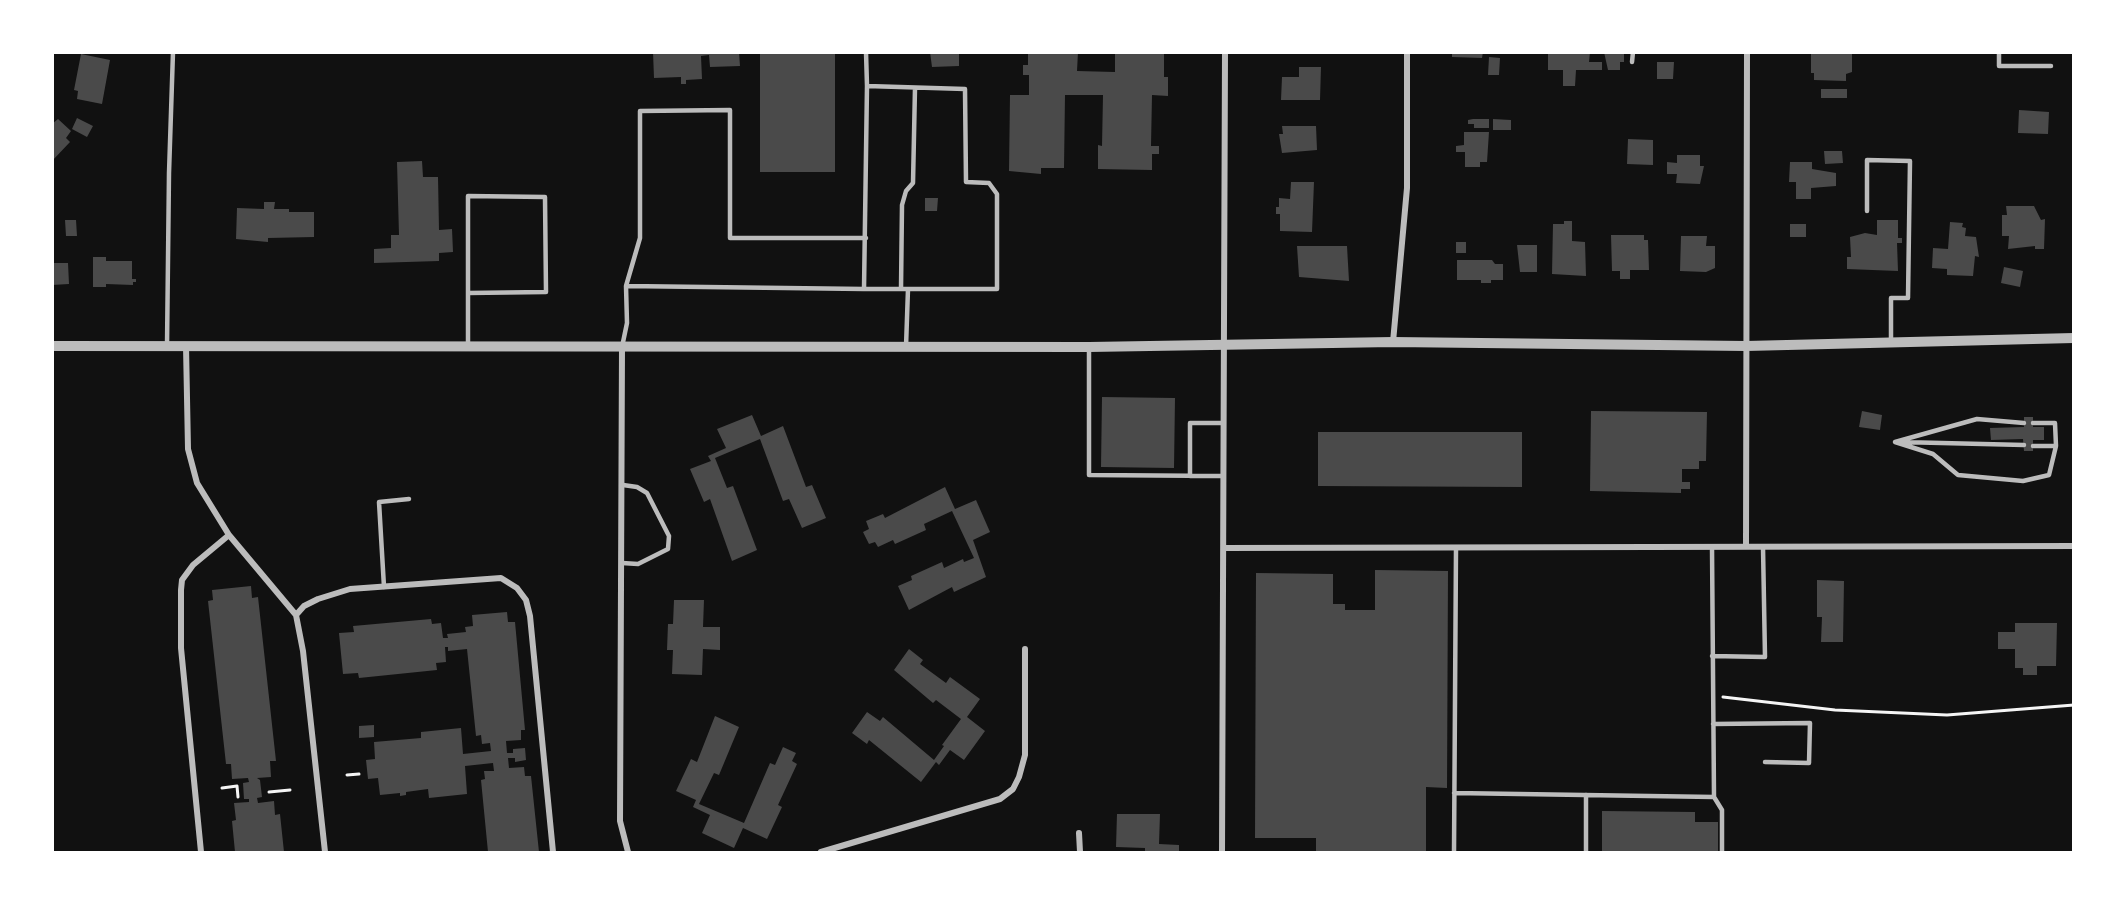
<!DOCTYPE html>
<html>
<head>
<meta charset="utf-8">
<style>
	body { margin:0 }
	#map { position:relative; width:2126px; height:905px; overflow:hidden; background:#111; font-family:"Roboto Serif",serif }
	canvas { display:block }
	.frame { position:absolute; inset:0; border:54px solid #fff; pointer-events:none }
</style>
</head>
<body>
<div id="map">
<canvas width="2126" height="905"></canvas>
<div class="frame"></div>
</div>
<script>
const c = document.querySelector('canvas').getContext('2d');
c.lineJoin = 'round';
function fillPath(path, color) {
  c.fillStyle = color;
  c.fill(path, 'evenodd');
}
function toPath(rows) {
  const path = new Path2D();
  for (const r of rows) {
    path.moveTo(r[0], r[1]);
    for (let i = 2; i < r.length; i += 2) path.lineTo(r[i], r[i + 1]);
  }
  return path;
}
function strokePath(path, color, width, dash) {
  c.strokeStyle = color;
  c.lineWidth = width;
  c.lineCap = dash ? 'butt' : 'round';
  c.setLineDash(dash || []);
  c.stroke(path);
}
fillPath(toPath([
	[653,52,739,52,740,66,710,67,709,55,701,56,702,79,686,80,686,84,681,84,681,77,654,78],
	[760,52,835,52,835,172,760,172],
	[930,52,959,53,959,66,932,67],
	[1028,52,1078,52,1077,71,1115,72,1115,52,1164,52,1164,77,1168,77,1168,96,1152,95,1151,146,1159,146,1159,154,1152,154,1152,170,1098,169,1098,145,1102,146,1103,95,1065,95,1064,168,1041,168,1041,174,1009,171,1010,95,1029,95,1029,75,1023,75,1023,65,1028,65],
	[1452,52,1483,52,1482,58,1452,57],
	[1548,52,1590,52,1589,62,1602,62,1602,70,1576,70,1575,86,1563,86,1563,70,1548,70],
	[1604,52,1624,52,1624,62,1620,62,1620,70,1608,70],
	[1811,52,1852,52,1852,72,1846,74,1846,81,1814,80,1814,73,1811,73],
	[81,54,110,60,102,104,77,99,78,91,74,90],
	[1489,57,1500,58,1499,75,1488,75],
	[1657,62,1674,62,1673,79,1657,79],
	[1299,67,1321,67,1320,100,1281,100,1282,77,1299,77],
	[1821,89,1847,89,1847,98,1821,98],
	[2019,110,2049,112,2048,134,2018,133],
	[77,118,93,126,87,137,72,129],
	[58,119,71,131,66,138,70,142,52,161,52,124],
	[1473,119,1489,119,1489,128,1474,128,1474,124,1468,124,1468,120],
	[1493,119,1511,120,1511,130,1493,130],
	[1282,126,1316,126,1317,150,1282,153,1279,134,1283,134],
	[1464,132,1489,132,1487,162,1480,162,1480,167,1465,167,1465,152,1456,152,1456,146,1464,145],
	[1628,139,1653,140,1653,165,1627,164],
	[1824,151,1842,151,1843,163,1825,164],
	[1677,155,1700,155,1700,166,1704,166,1700,184,1676,183,1677,174,1667,174,1667,162,1677,163],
	[422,161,423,177,438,177,439,230,452,229,453,252,439,253,439,261,374,263,374,249,391,248,391,235,399,235,397,162],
	[1790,162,1812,162,1812,169,1836,173,1836,186,1811,188,1811,199,1796,199,1796,182,1789,182],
	[1291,182,1314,182,1312,232,1280,231,1280,214,1276,214,1276,207,1279,207,1279,198,1290,199],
	[925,198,938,198,937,211,925,211],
	[264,202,275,202,274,209,289,209,289,212,314,212,314,237,268,238,268,242,236,239,237,208,264,209],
	[2006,206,2034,206,2041,220,2045,219,2044,249,2035,249,2035,246,2008,249,2009,236,2002,236,2002,215,2007,215],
	[65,220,76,220,77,236,66,236],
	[1877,220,1898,220,1898,238,1902,238,1902,243,1897,243,1898,271,1847,269,1847,257,1851,257,1850,237,1865,233,1877,235],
	[1564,221,1572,221,1572,241,1585,242,1586,276,1552,274,1553,224,1564,224],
	[1950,222,1963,223,1962,227,1966,228,1965,236,1976,237,1979,257,1975,256,1973,276,1947,275,1947,269,1932,268,1933,248,1948,249],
	[1790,224,1806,224,1806,237,1790,237],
	[1611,235,1644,235,1644,240,1648,240,1649,270,1630,270,1630,279,1620,279,1620,271,1612,271],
	[1681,236,1707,236,1706,246,1715,246,1715,268,1706,272,1680,271],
	[1456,242,1466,242,1466,253,1456,253],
	[1517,245,1537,245,1537,272,1520,272],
	[1297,246,1347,246,1349,281,1299,277],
	[93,257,106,257,106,261,132,261,132,279,136,279,136,282,133,282,133,285,106,284,106,287,93,287],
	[1457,260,1492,260,1495,264,1503,264,1503,280,1491,280,1491,283,1481,283,1481,280,1457,280],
	[52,263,68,263,69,284,52,285],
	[2004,267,2023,271,2020,287,2001,283],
	[1102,397,1175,398,1174,468,1101,467],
	[1591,411,1707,412,1706,461,1699,461,1699,469,1682,469,1682,482,1690,482,1690,489,1681,489,1681,493,1590,491],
	[1862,411,1882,415,1880,430,1859,427],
	[752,415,761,436,783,426,806,487,812,485,826,518,802,528,789,499,783,501,760,439,715,458,727,488,733,486,757,550,732,561,710,499,704,502,690,469,711,461,708,456,726,448,717,429],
	[2024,417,2033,417,2033,427,2044,427,2044,440,2033,440,2033,451,2024,451,2023,439,1991,440,1990,428,2024,427],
	[1318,432,1522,432,1522,487,1318,486],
	[945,487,955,509,976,500,990,532,973,540,986,577,954,592,952,587,909,610,898,586,912,580,911,576,942,562,944,568,963,559,964,562,974,558,952,511,924,524,926,530,895,544,893,540,878,547,875,542,869,544,863,532,869,529,866,521,883,514,885,518],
	[1375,570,1448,571,1447,788,1426,787,1426,852,1316,852,1316,838,1255,838,1256,573,1333,574,1333,604,1345,604,1345,610,1375,610],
	[1817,580,1844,581,1843,642,1821,642,1822,617,1817,617],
	[251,586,252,598,258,597,276,761,270,761,271,777,257,778,260,780,262,797,257,798,258,803,274,801,275,815,280,814,284,852,235,852,232,821,236,820,234,803,249,802,249,799,244,799,243,783,249,782,248,778,232,779,231,764,226,764,208,601,213,600,212,590],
	[674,600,704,600,703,627,720,627,720,650,703,649,702,675,672,674,673,650,667,650,668,624,673,624],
	[507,612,508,622,515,622,525,730,521,730,521,740,506,741,507,753,513,753,513,749,525,748,526,760,515,762,515,758,508,758,509,768,524,767,525,776,531,776,539,852,488,852,481,780,485,779,484,771,494,771,493,763,465,766,467,794,429,798,428,789,406,792,406,795,400,796,400,793,380,795,378,778,368,779,366,760,375,759,374,742,421,738,421,732,461,728,463,754,491,751,490,743,482,744,481,735,476,736,467,649,448,651,448,647,445,647,446,662,436,663,437,670,359,678,358,673,343,674,339,633,354,632,353,626,431,619,432,624,441,623,443,638,448,638,447,634,466,632,465,627,473,626,472,615],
	[2015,623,2057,623,2056,666,2037,666,2037,675,2023,675,2023,668,2015,668,2015,649,1998,649,1998,632,2015,632],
	[909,649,923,660,920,664,946,683,950,677,980,699,967,717,985,731,964,760,950,750,939,765,936,762,921,782,869,740,867,744,852,733,867,712,880,721,883,717,934,760,944,746,942,745,961,719,936,700,933,703,894,670],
	[715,716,739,727,719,775,714,773,699,804,744,823,770,763,775,765,783,747,796,753,792,761,797,764,778,805,782,807,767,839,743,828,734,848,702,833,710,815,693,807,696,800,676,791,691,759,697,762],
	[374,725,374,737,359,738,359,726],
	[1602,811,1695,812,1695,822,1718,822,1718,852,1602,852],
	[1117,814,1160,814,1159,844,1179,845,1179,852,1145,852,1145,848,1116,847]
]), '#4a4a4a');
strokePath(toPath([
	[1723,697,1835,710,1947,715,2074,705],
	[347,775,359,774],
	[222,788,237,786,238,797],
	[269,792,290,790]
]), '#f5f5f5', 3);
strokePath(toPath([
	[866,52,867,86],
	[1999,52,1999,66,2051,66],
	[1632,62,1633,52],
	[1867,211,1867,160,1910,161,1908,298,1891,298,1891,342],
	[626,286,640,238,640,111,730,110,730,238,866,238],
	[901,289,902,205,906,191,913,183,915,88],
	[468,293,546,292,545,197,468,196,468,347],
	[167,346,169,173,173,52],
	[622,347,627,323,626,286,864,289],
	[906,347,908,289,997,289,997,194,989,183,966,182,965,89,867,86,864,289,908,289],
	[1089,348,1089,475,1223,476],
	[2033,423,2055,423,2056,446],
	[1895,442,1933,454,1958,475,2023,481,2049,475,2056,446,2033,446],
	[1895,442,1977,419,2024,423],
	[1900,442,2024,445],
	[1190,476,1190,423,1223,423],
	[1712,547,1714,797,1722,810,1722,852],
	[622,563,638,564,668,549,669,536,647,493,637,487,623,485],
	[384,587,379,502,409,499],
	[1712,656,1765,657,1763,547],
	[1713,724,1810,723,1809,763,1765,762],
	[1454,793,1714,797],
	[1454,852,1456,548],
	[1586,852,1586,795]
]), '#bcbcbc', 4.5);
strokePath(toPath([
	[1393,342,1407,188,1407,52],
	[186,346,188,449,197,483,229,535,296,615,303,651,325,852],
	[622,347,620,821,628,852],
	[1746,547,1747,52],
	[1224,548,2074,546],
	[296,615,304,606,318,599,350,589,501,578,517,588,526,600,530,616,553,852],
	[1079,833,1080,852],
	[201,852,181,648,181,590,182,580,193,565,229,535],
	[821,852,1000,799,1013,789,1019,777,1025,755,1025,649],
	[1222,852,1225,52]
]), '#bcbcbc', 6);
strokePath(toPath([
	[52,346,1089,347,1393,342,1746,346,2074,338]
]), '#bcbcbc', 10);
</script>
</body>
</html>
